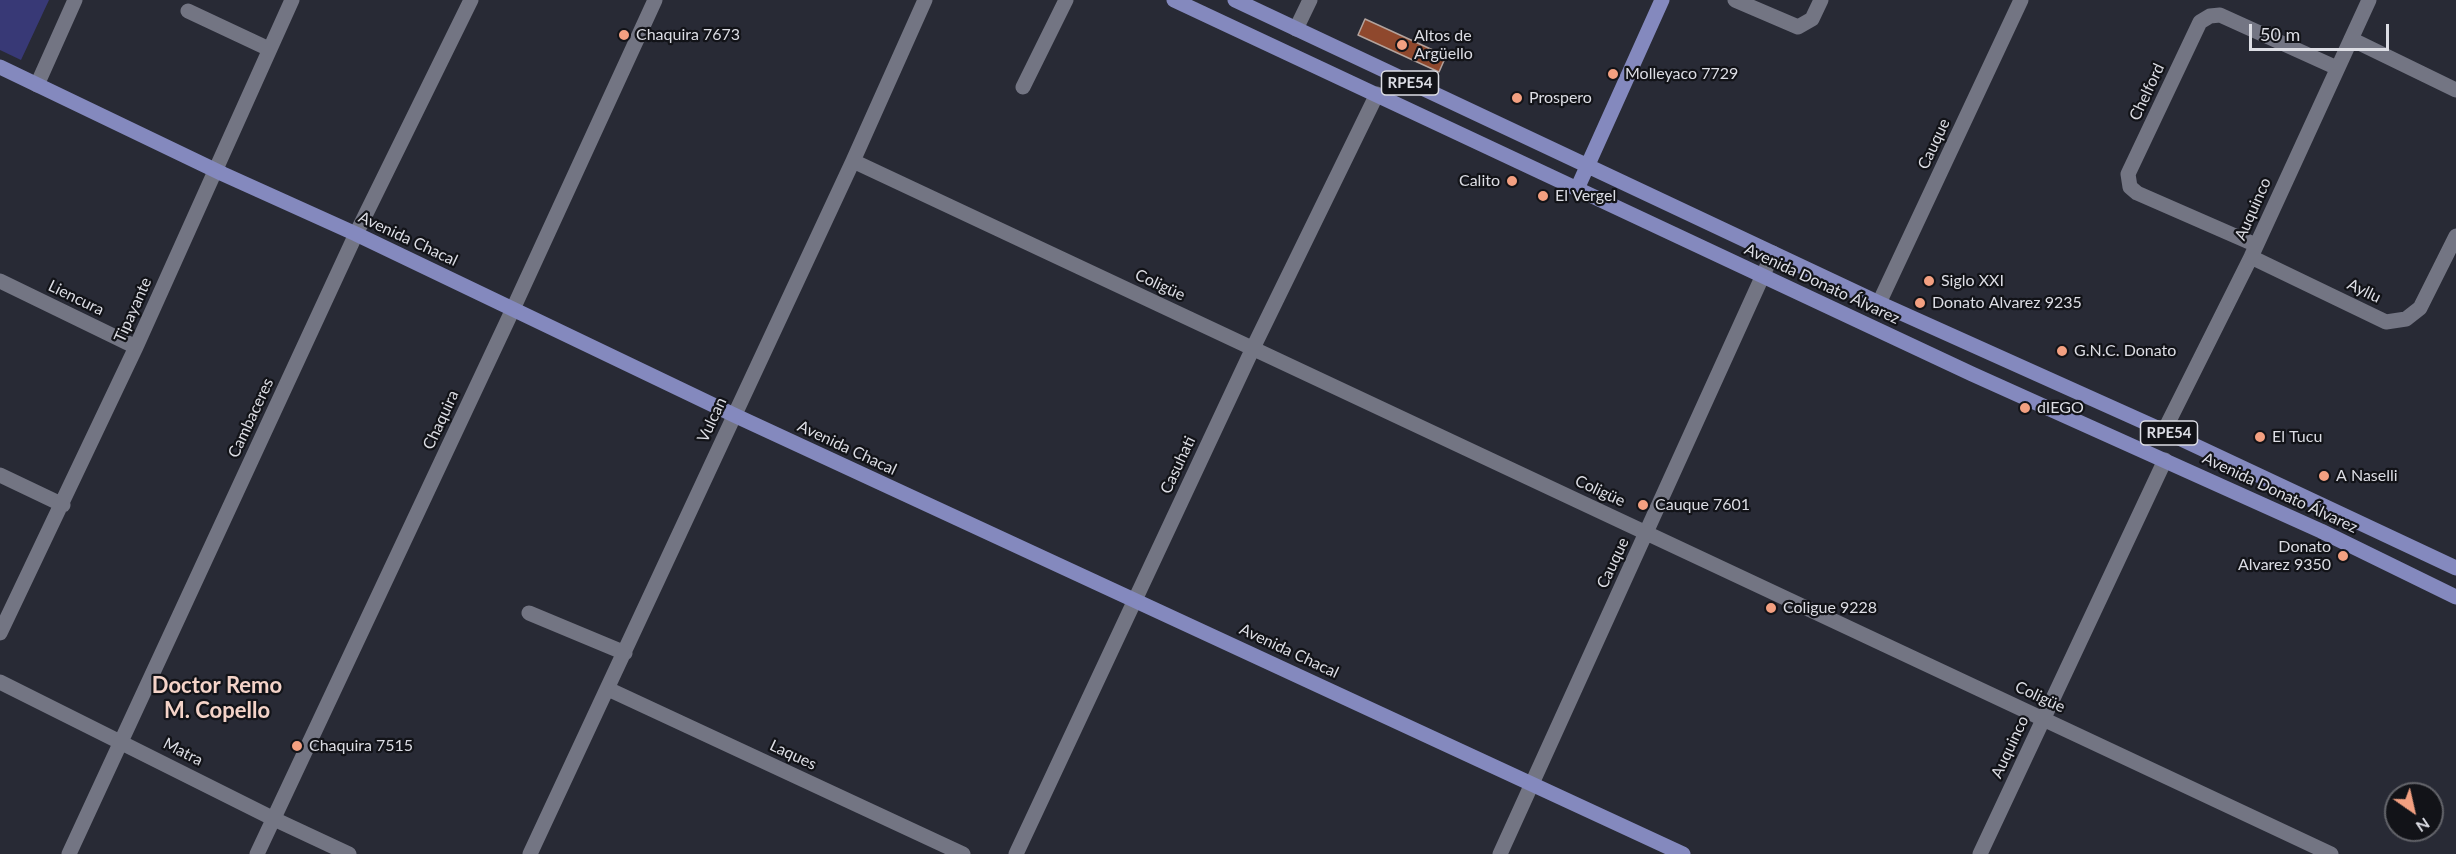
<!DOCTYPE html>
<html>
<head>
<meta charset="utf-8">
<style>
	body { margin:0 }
	#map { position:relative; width:2456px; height:854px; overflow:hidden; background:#282a35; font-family:Lato,sans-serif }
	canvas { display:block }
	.north { position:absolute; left:2384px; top:782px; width:60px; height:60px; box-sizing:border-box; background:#121318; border:2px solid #63646a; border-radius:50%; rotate:146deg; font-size:16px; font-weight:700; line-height:24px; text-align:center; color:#dcdde4 }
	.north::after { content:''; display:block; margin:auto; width:21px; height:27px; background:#f3a081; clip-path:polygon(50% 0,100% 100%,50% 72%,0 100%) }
	.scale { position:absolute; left:2249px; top:24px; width:140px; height:27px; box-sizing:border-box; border:3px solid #dcdde4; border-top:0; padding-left:8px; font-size:18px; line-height:21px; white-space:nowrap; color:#dcdde4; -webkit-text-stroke:4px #121318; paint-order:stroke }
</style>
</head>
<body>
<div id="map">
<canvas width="2456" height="854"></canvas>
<div class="north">N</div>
<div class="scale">50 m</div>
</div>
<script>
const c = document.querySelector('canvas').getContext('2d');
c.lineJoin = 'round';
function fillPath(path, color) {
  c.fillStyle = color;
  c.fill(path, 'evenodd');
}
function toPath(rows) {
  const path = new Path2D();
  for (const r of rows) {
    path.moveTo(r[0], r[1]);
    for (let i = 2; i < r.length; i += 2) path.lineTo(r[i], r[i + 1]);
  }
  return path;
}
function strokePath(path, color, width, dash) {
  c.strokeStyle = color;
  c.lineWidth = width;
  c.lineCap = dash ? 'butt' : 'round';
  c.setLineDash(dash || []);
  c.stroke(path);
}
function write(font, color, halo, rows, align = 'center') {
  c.font = font + ' Lato,sans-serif';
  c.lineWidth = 4.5;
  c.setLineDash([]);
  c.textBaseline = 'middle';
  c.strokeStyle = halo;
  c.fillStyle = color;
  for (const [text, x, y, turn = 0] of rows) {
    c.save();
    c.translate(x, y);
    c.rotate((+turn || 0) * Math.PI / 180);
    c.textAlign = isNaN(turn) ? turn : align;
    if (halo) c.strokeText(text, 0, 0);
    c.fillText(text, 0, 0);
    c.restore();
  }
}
fillPath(toPath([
	[0,0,49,0,21,60,0,50]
]), '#383976');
const building = toPath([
	[1365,19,1446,56,1439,72,1358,35,1365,19]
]);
fillPath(building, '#8f482d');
strokePath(building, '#b3a39d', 1.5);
strokePath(toPath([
	[1735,0,1798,27,1812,19,1821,0],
	[188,11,269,49],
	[1296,29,1310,0],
	[2351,39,2456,90],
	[37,85,75,0],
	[1023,87,1066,0],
	[853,161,2331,854],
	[2256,245,2137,193,2130,187,2128,174,2200,22,2210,16,2220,15,2337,68],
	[2251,257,2386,322,2406,319,2420,308,2456,236],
	[0,281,136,347],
	[1879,303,2021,0],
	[2164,431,2251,257,2369,0],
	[0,475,63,505],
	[529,613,625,653],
	[0,633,136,347,292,0],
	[0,682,274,819,349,854],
	[608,689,963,854],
	[69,854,356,234,471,0],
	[257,854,513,309,655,0],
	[530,854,853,161,925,0],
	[1016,854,1253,348,1377,94],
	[1500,854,1773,253],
	[1980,854,2165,460]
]), '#737583', 15);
strokePath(toPath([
	[1174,0,1972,374,2321,531,2456,597],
	[1235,0,1879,303,2164,431,2456,568],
	[0,67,223,174,356,234,734,415,1683,854],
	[1577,189,1662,0]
]), '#8489be', 15);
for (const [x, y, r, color] of [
	[624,35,6,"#f3a081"],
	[1402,45,6,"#f3a081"],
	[1613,74,6,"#f3a081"],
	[1517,98,6,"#f3a081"],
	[1512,181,6,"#f3a081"],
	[1543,196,6,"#f3a081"],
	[1929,281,6,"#f3a081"],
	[1920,303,6,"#f3a081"],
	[2062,351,6,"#f3a081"],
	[2025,408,6,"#f3a081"],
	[2260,437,6,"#f3a081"],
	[2324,476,6,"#f3a081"],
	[1643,505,6,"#f3a081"],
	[2343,556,6,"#f3a081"],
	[1771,608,6,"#f3a081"],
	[297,746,6,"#f3a081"]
]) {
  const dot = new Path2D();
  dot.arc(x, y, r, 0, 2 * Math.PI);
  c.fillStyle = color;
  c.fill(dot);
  strokePath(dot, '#121318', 2);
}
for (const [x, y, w] of [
	[1410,83,57],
	[2169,433,57]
]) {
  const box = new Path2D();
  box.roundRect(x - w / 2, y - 12, w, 24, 4.5);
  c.fillStyle = '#121318';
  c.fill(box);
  strokePath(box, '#dcdde4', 1.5);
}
write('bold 15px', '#dcdde4', null, [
	["RPE54",1410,83],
	["RPE54",2169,433]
]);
write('16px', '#dcdde4', '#121318', [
	["Chaquira 7673",636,35],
	["Altos de",1414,36],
	["Argüello",1414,54],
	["Molleyaco 7729",1625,74],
	["Prospero",1529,98],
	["Calito",1500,181,"right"],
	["El Vergel",1555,196],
	["Siglo XXI",1941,281],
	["Donato Alvarez 9235",1932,303],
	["G.N.C. Donato",2074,351],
	["dIEGO",2037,408],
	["El Tucu",2272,437],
	["A Naselli",2336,476],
	["Cauque 7601",1655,505],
	["Donato",2331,547,"right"],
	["Alvarez 9350",2331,565,"right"],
	["Coligue 9228",1783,608],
	["Chaquira 7515",309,746]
], 'left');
write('16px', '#dcdde4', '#121318', [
	["Chelford",2147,92,-65],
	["Cauque",1934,144,-65],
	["Auquinco",2253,209,-66],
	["Avenida Chacal",408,239,25],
	["Avenida Donato Álvarez",1822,284,25],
	["Coligüe",1160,285,25],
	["Ayllu",2364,291,26],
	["Liencura",76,298,26],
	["Tipayante",133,310,-66],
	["Cambaceres",251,418,-65],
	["Chaquira",441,420,-65],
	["Vulcan",712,420,-65],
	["Avenida Chacal",847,448,25],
	["Casuhati",1178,465,-65],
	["Coligüe",1600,491,25],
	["Avenida Donato Álvarez",2280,493,25],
	["Cauque",1613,563,-65],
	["Avenida Chacal",1289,651,25],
	["Coligüe",2040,697,25],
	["Auquinco",2010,747,-65],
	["Matra",183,752,27],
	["Laques",793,755,25]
]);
write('bold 22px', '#f4d3c8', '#121318', [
	["Doctor Remo",217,686],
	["M. Copello",217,711]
]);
</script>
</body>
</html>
